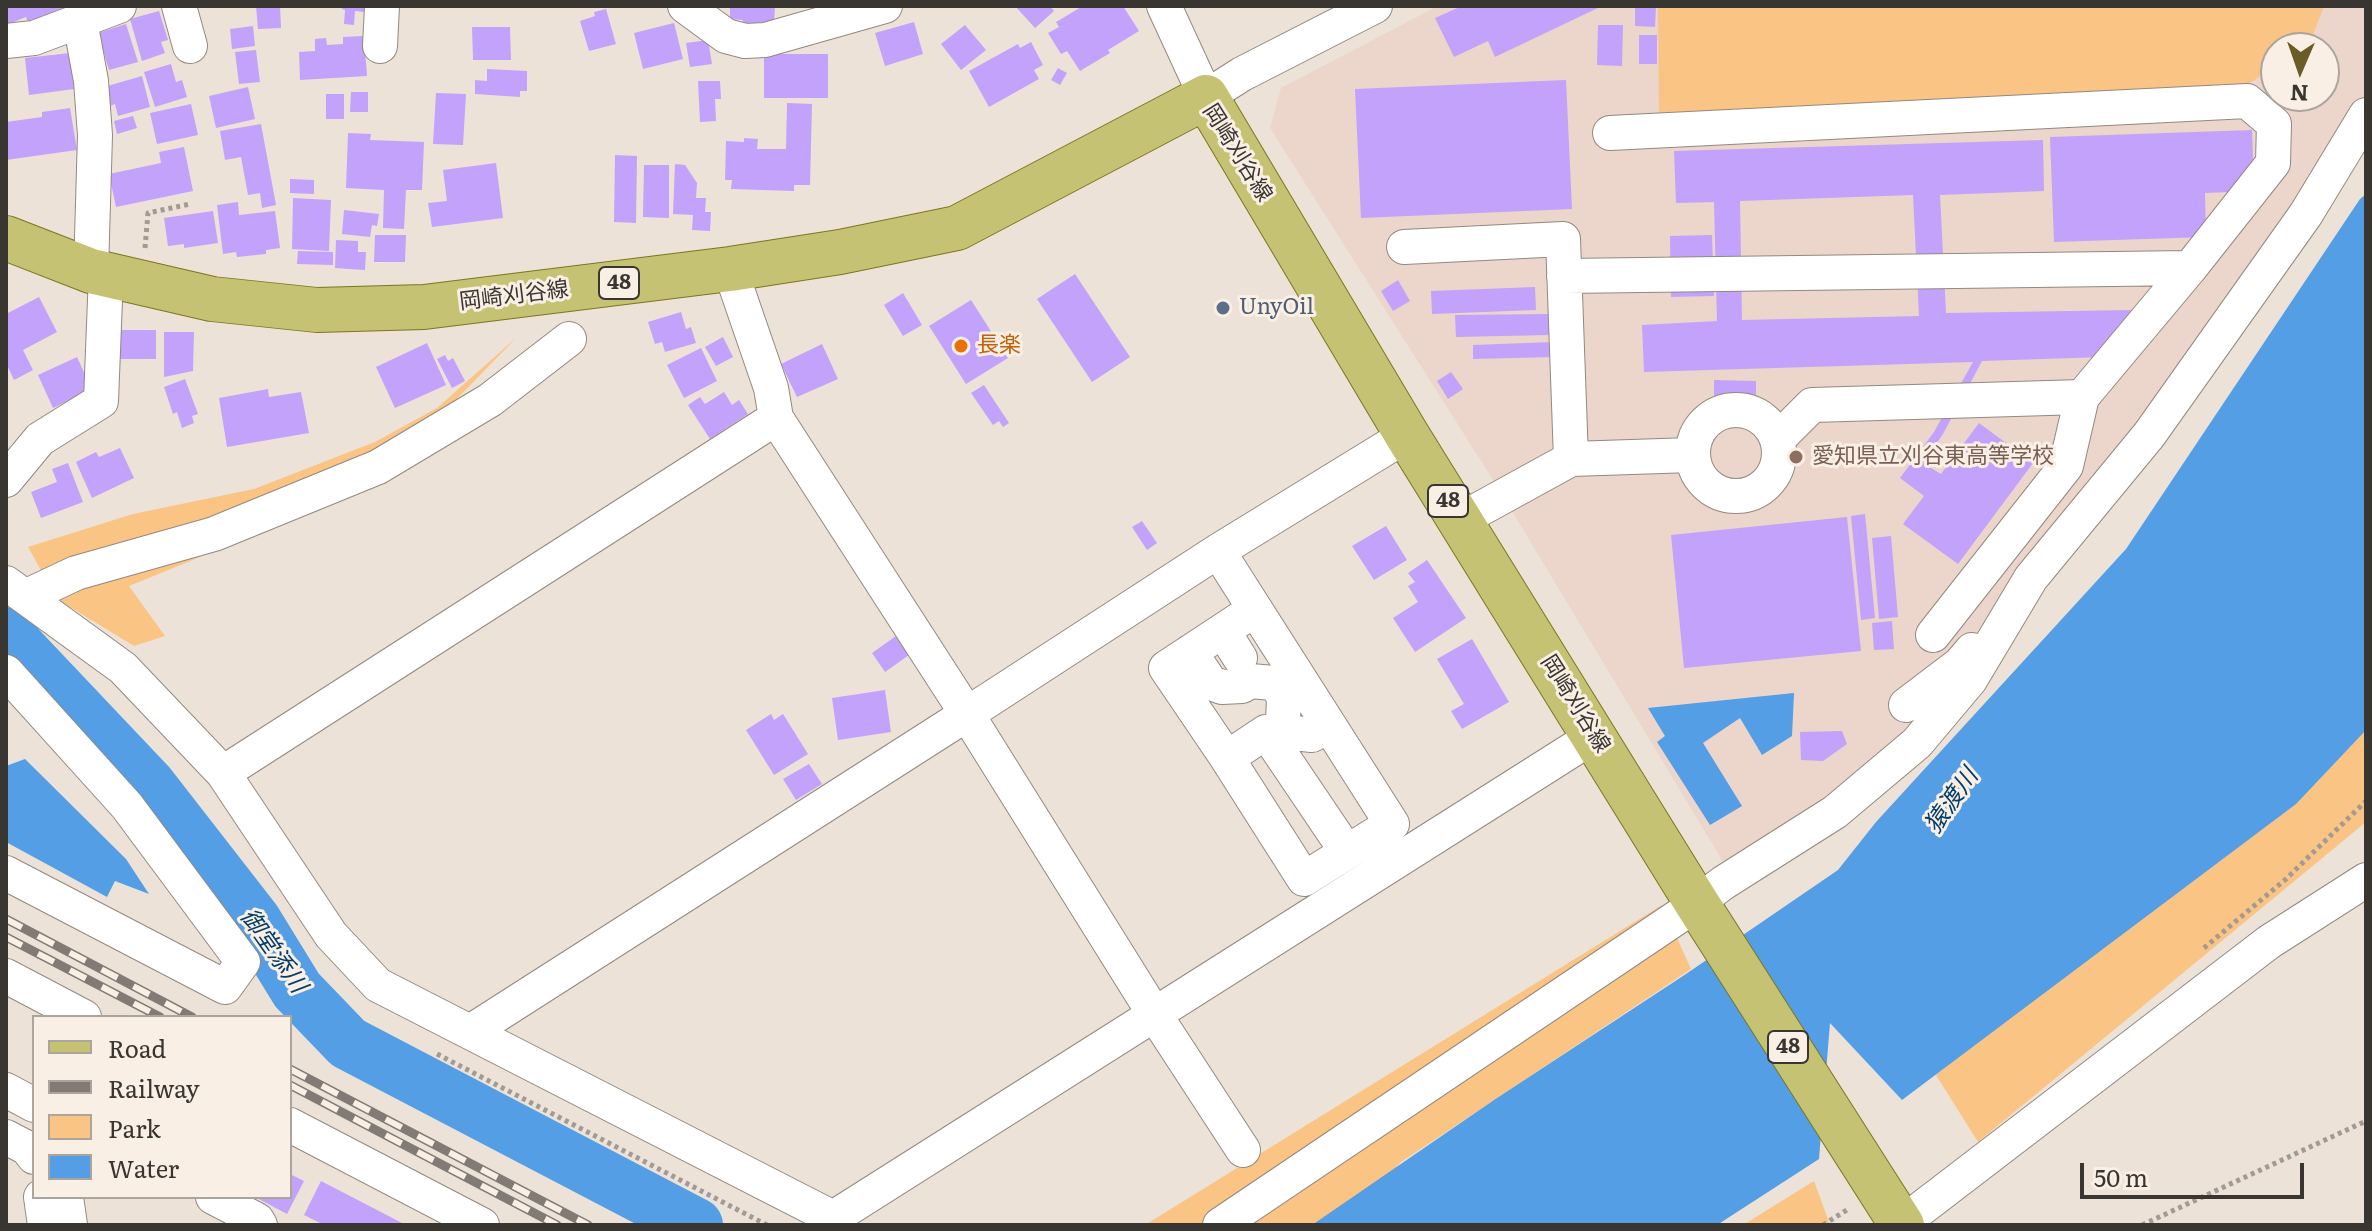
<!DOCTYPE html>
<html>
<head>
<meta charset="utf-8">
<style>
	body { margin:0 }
	#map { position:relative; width:2372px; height:1231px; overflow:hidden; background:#ece2d8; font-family:Literata,serif }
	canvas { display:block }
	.frame { position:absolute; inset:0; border:8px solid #393531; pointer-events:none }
	.legend { position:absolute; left:32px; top:1015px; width:260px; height:184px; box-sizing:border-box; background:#f9efe5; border:2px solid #aca59d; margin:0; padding:10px 14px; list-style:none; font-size:24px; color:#393531 }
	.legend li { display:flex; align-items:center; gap:16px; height:40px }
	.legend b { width:40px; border:2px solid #aca59d }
	.north { position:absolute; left:2260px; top:32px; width:80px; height:80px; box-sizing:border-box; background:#f9efe5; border:2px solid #aca59d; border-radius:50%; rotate:182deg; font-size:22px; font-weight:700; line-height:32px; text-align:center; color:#393531 }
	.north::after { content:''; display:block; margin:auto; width:28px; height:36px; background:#6a5c29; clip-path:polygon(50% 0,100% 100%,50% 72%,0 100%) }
	.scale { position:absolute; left:2080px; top:1163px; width:224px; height:36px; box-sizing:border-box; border:4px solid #393531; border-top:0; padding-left:10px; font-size:24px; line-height:28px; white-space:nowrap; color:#393531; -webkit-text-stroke:6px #f9efe5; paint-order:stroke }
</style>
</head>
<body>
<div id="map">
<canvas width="2372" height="1231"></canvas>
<div class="frame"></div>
<ul class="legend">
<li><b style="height:10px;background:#c5c273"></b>Road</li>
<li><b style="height:10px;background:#827b75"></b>Railway</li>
<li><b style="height:22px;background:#fac484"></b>Park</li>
<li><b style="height:22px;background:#539ee4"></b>Water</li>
</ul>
<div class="north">N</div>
<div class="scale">50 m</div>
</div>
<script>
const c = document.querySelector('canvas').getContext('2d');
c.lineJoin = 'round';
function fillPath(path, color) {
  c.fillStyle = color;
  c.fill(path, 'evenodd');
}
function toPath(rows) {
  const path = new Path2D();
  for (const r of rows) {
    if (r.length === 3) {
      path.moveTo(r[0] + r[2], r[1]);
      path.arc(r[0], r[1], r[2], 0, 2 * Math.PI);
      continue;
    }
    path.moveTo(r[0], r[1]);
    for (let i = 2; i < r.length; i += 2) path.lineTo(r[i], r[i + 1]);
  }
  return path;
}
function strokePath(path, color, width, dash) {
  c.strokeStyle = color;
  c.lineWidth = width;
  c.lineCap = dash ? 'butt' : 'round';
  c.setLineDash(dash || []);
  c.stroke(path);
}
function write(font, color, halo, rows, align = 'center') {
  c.font = font + ' Literata,"Noto Sans JP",serif';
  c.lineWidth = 6;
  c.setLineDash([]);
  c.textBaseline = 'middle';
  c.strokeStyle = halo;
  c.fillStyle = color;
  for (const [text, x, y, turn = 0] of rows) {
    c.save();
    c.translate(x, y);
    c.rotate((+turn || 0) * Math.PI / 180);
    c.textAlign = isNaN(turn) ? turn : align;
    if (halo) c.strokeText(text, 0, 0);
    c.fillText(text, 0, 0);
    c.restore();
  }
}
fillPath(toPath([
	[1438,6,2366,6,2366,93,2297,210,1913,736,1830,804,1725,865,1500,491,1270,128,1281,88],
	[2276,48,2324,48,2324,96,2276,96]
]), '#ecd5ca');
fillPath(toPath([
	[1658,6,2324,6,2311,40,2300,48,2276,48,2276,65,2247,85,1659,115],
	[516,338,384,474,188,562,129,586,165,636,134,646,57,599,28,547,133,514,254,489,375,442,437,408],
	[2366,700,2366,822,1978,1142,1936,1075],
	[1662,905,1691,969,1401,1162,1342,1225,1145,1225],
	[1814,1181,1830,1225,1743,1225]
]), '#fac484');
fillPath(toPath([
	[2366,194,2366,730,2296,804,1902,1100,1830,1023,1819,1159,1717,1225,1312,1225,1494,1100,1686,974,1838,870,1876,822,2126,549,2360,199],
	[1794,693,1792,736,1762,755,1740,718,1703,743,1742,806,1710,825,1657,742,1665,736,1648,708],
	[25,759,126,859,149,894,115,881,107,897,6,842,6,766]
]), '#539ee4');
strokePath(toPath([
	[6,634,149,785,254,920,297,990,348,1043,696,1225]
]), '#539ee4', 54);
fillPath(toPath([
	[6,6,67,6,28,22,26,17,6,25],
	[256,6,280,6,281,28,258,29],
	[342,6,365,6,364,12,355,11,354,25,344,24,345,10,342,9],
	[730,6,775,6,774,23,759,22,760,26,742,26,743,20,730,19],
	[1015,6,1050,6,1054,11,1035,28],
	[1083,6,1123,6,1139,31,1108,50,1110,53,1080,71,1067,51,1061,54,1048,33,1059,27,1056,22],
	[1462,6,1602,6,1495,57,1488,41,1454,57,1435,18],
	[1635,6,1656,6,1655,27,1635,26],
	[606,9,616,44,589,51,580,21,595,16,594,12],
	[159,11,168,40,161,42,165,53,142,61,130,19],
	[914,22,923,54,885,66,875,33],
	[674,23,683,59,643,69,634,33],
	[126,24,138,62,109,70,98,33],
	[965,25,986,50,961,70,941,44],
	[1598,25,1623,25,1622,66,1597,65],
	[253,26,255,46,232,49,230,29],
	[472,27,510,27,511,60,473,60],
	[1639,35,1657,35,1657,64,1639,64],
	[364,36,367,76,300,80,299,52,315,51,315,39,326,38,327,45,343,44,343,37],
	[708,40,712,64,690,67,686,43],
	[1031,42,1043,65,1034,70,1039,79,989,107,969,71,1018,44,1020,48],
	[256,50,260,82,239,84,235,52],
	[70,53,74,89,29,95,25,58],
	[764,54,828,54,828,98,764,98],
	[171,64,176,82,182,80,187,97,155,107,144,72],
	[1058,68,1067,73,1060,85,1051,80],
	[487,69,527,71,527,91,520,91,520,97,475,94,475,80,487,81],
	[142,76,150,107,118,116,115,104,110,106,104,87],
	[1566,80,1572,209,1361,218,1355,89],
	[698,81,720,81,721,99,715,99,716,121,700,122],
	[248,87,255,119,216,128,209,96],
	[351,92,368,92,368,112,350,112],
	[436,93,466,94,463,145,433,144],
	[326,94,344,94,344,119,326,119],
	[787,103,812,104,810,185,794,185,794,191,731,189,732,180,725,180,726,141,744,142,744,138,758,139,757,149,786,149],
	[191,104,198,135,157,144,150,113],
	[70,108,77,150,6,160,6,122,42,117,42,112],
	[133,116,137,128,117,134,114,121],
	[261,124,276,205,262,208,260,193,248,195,241,157,225,160,220,131],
	[2252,130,2254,191,2205,193,2206,237,2054,242,2050,137],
	[348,133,371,134,370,140,424,142,422,190,406,190,404,229,383,228,384,190,346,188],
	[2043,140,2044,191,1940,195,1946,313,2133,310,2134,356,1982,361,1943,434,1923,463,1941,474,1979,423,2033,463,1958,564,1903,524,1924,496,1900,478,1934,432,1973,362,1644,372,1642,325,1717,321,1714,202,1676,203,1674,151],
	[1913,195,1919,316,1742,320,1740,201],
	[184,147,193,191,116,207,109,174,161,163,159,152],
	[615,155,637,156,636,223,614,222],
	[496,163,503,218,432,227,428,203,447,201,443,170],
	[675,164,685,165,697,183,696,198,706,198,705,212,711,212,710,231,692,230,693,215,673,214],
	[644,165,669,165,669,218,643,217],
	[290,179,314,180,314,194,290,193],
	[293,198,331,200,329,251,292,249],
	[238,202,239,215,275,211,280,248,266,250,266,254,237,257,236,252,223,254,217,205],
	[344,210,379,214,377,226,372,225,370,237,342,234],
	[213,211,218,243,184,248,184,244,168,246,164,218],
	[375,235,406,235,405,262,374,262],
	[1712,235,1714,296,1671,297,1670,236],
	[336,240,358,241,358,252,366,252,365,270,335,268],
	[298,251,333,252,333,265,297,264],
	[1075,274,1130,357,1092,382,1037,299],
	[1398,280,1410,301,1393,311,1381,291],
	[1535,287,1536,310,1432,314,1431,291],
	[903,293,922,325,903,336,884,305],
	[39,297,57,332,23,350,33,370,14,380,6,363,6,314],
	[971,300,1008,358,966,384,929,326],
	[681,312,686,329,691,327,696,343,665,352,662,342,655,344,648,322],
	[1549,314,1550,335,1456,337,1455,315],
	[113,330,156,330,156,359,113,359],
	[164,332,194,332,193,371,164,377],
	[723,337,733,357,716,366,705,347],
	[1553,342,1553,357,1473,359,1473,345],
	[427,343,446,385,395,408,376,367],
	[822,344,838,379,797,397,781,364],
	[701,348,717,381,684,398,667,365],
	[445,355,448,361,453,358,465,381,452,388,437,359],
	[77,357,92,390,53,408,38,375],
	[1451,372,1463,389,1448,399,1437,381],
	[185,379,198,414,192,416,194,423,182,428,177,412,173,414,164,387],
	[1714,380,1756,381,1756,403,1714,403],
	[984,385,1009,423,1003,427,999,421,993,425,971,393],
	[268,389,269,397,301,392,309,433,227,447,219,398],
	[724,392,732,405,739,400,748,414,710,439,688,405,700,397,705,404],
	[120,448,134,478,92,498,76,462,96,452,99,457],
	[68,463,83,502,41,518,31,492,57,482,52,469],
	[1865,514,1875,618,1861,620,1851,516],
	[1847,517,1861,651,1684,668,1671,535],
	[1142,521,1157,543,1147,550,1132,527],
	[1386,526,1407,560,1374,580,1352,546],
	[1891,536,1898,617,1879,619,1872,538],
	[1427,560,1466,618,1415,652,1393,618,1418,602,1408,586,1415,582,1408,573],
	[1892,621,1894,649,1874,650,1872,623],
	[896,636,909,655,885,672,872,653],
	[1472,639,1509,702,1462,729,1451,711,1464,704,1437,659],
	[885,690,891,732,838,740,832,698],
	[771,714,774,720,783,714,808,754,774,775,746,730],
	[1842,731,1847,744,1823,761,1801,760,1800,732],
	[809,764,822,784,796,800,783,779],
	[290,1174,304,1181,287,1214,255,1197,290,1197],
	[321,1181,406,1225,324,1225,304,1215]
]), '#c3a2fb');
const minor = toPath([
	[179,6,190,46],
	[685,6,726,36,745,41,765,40,885,6],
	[1164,6,1206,97,1242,74,1375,6],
	[80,21,91,81,95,135,91,271],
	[6,41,34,38,119,6],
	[380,46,382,6],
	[1404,247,1563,239,1571,459],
	[1564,276,2190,268,2273,163,2274,124,2247,101,1610,133],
	[1736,453,43],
	[776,418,967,714,1218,551,1407,435],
	[1777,440,1812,405,2082,397,2190,268],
	[6,480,40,439,101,401,106,274],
	[1460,520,1571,459,1692,455],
	[1218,551,1392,824,1304,879,1227,758,1166,668,1254,610],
	[6,583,123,668,223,773,331,935,378,985,833,1218,1594,736],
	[25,597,76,573,214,534,378,467,490,400,569,339],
	[1223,631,1240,658],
	[1933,635,2066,466,2082,397],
	[1190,652,1211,683,1222,687,1242,686,1251,681,1273,683,1281,691,1284,700,1283,719,1286,727,1294,733,1312,735,1328,725],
	[6,672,127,806,243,962,225,987,6,873],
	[1906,705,1960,664,1972,650],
	[1227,758,1266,732,1347,852],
	[223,773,776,418,771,388,730,269],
	[6,976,84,1017],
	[470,1032,967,714,1155,1015,1243,1150],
	[6,1090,34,1105],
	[290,1125,482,1225],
	[6,1137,27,1148,34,1157],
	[41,1197,45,1225],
	[66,1197,70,1225],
	[213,1197,257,1220,260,1225],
	[1901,1224,2269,942,2366,880],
	[1220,1225,1682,914,1723,883,1835,812,1917,743,1970,680,2031,578,2149,435,2306,214,2366,115]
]);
const major = toPath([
	[6,238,91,271,212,299,317,310,424,307,730,269,840,252,957,228,1206,97,1407,435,1696,902,1902,1225]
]);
strokePath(minor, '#928980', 36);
strokePath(major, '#7b761f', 46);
strokePath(toPath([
	[145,248,148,213,190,204],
	[2204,948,2286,879,2366,801],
	[437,1054,767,1225],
	[1823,1225,1850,1208],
	[2142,1225,2366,1121]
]), '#a29a93', 5, [4, 4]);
strokePath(minor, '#fff', 34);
strokePath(major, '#c5c273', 44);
const rail = toPath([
	[6,919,192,1017],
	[6,937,160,1017],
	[290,1069,588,1225],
	[290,1085,557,1225]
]);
strokePath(rail, '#827b75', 9);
strokePath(rail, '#f9efe5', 6, [18]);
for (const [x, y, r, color] of [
	[1223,308,8,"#5c6f8a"],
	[961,346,8,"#e8710a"],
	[1796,457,8,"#8d6e63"]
]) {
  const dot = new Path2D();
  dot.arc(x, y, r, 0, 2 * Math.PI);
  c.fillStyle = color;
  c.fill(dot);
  strokePath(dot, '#f9efe5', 3);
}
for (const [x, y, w] of [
	[619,283,40],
	[1448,501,40],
	[1788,1047,40]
]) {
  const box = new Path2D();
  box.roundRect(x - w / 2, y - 16, w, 32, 6);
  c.fillStyle = '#f9efe5';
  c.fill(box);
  strokePath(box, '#393531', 2);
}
write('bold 20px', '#393531', null, [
	["48",619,283],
	["48",1448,501],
	["48",1788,1047]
]);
write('22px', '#393531', '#f9efe5', [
	["岡崎刈谷線",1237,153,58],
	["岡崎刈谷線",514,296,-7],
	["岡崎刈谷線",1575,704,58]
]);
write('22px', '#4e5e75', '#f9efe5', [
	["UnyOil",1239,308]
], 'left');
write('22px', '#c56008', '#f9efe5', [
	["長楽",977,346]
], 'left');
write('22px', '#785e54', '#f9efe5', [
	["愛知県立刈谷東高等学校",1812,457]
], 'left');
write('italic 24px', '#033d6a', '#f9efe5', [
	["猿渡川",1952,801,-55],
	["御堂添川",273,951,55]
]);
</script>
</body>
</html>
